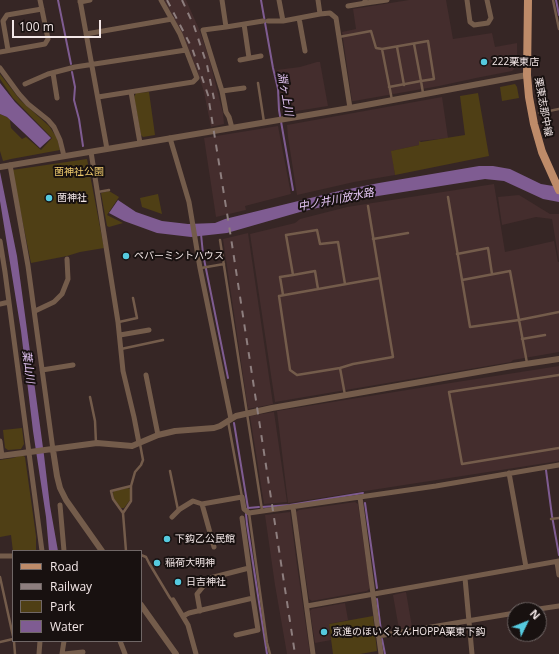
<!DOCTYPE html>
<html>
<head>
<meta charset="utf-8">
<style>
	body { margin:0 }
	#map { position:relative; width:559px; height:654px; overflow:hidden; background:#362625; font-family:"Open Sans",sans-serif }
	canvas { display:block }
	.legend { position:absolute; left:12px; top:550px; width:130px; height:92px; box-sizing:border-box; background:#181110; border:1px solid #706766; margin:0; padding:5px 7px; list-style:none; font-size:12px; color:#f3e7e7 }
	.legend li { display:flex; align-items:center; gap:8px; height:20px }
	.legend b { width:20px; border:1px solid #706766 }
	.north { position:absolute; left:507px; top:602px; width:40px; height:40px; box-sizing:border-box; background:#181110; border:1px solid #706766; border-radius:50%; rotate:47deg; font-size:11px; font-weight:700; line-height:16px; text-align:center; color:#f3e7e7 }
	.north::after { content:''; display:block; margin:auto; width:14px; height:18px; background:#55cadf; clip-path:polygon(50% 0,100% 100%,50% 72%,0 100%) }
	.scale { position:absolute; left:12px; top:20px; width:89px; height:18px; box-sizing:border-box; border:2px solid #f3e7e7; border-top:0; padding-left:5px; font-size:12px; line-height:14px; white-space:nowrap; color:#f3e7e7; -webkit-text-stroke:3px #181110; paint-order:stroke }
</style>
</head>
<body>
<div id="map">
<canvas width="559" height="654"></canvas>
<ul class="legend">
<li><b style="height:5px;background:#be8b69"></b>Road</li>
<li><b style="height:5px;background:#8d7e7e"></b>Railway</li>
<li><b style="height:11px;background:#4f3f15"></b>Park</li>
<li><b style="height:11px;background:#7f5c92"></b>Water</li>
</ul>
<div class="north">N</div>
<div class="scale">100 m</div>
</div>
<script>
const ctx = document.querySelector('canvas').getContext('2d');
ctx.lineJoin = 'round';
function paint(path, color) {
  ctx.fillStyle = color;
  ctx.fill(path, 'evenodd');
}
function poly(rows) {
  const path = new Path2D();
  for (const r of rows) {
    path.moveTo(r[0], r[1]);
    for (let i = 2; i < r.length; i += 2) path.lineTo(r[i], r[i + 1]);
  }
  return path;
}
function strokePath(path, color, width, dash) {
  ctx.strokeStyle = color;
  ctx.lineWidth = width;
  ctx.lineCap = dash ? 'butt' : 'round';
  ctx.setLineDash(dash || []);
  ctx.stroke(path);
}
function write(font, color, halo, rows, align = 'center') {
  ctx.font = font + ' "Open Sans","Noto Sans JP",sans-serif';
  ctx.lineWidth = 4;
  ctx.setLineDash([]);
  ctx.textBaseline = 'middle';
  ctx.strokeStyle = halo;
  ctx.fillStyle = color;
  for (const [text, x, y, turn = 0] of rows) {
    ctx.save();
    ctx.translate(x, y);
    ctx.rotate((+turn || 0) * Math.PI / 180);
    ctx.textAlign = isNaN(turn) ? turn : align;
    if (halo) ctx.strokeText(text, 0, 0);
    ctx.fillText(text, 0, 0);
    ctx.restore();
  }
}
paint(poly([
	[164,0,186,0,199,29,209,58,223,113,224,124,211,127,204,92,197,70,182,33],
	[409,0,446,0,453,39,492,33,495,47,517,43,517,66,512,71,476,78,439,86,354,101,352,101,342,32,356,29,353,9],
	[317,62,320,62,328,106,284,113,281,90,277,70,300,67],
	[442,97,448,138,419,141,419,145,392,151,395,175,354,182,297,195,288,137,287,125],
	[278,126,291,194,245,206,246,210,216,217,204,138],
	[494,184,505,252,554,241,558,262,559,262,559,352,513,360,511,362,275,402,250,234,295,223,300,219,347,207],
	[519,195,550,214,559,214,559,261,552,219,536,217,502,225,498,197],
	[248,233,273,404,248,409,223,239],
	[559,366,559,461,288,503,277,411,444,384],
	[274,412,287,502,264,504,250,416],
	[355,502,358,504,370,588,367,591,312,601,309,599,296,512,299,510],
	[290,512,297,565,310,654,287,654,275,585,265,515],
	[406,592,412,627,399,629,393,595],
	[345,603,348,620,329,624,331,640,315,643,310,611,312,609]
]), '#442d2d');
paint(poly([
	[0,74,20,100,49,126,57,138,60,150,11,159,3,161,0,151,0,114,7,117,10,120,11,128,22,139,26,137,41,150,52,138,13,98,0,79],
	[515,84,517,87,519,98,502,101,500,87],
	[149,92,155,135,143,137,141,135,134,97,136,93],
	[478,93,489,156,395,175,391,151,419,145,419,141,421,142,465,135,460,96],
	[87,159,104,248,80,252,67,256,31,263,12,170],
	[109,191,119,197,107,215,123,223,109,227,107,226,101,193],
	[158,194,162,214,142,207,140,198],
	[22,428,24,444,21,449,8,450,5,448,3,430],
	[22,455,25,457,36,536,36,551,13,552,11,535,0,537,0,460,13,458],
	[128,488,130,489,130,500,124,508,121,508,114,499,113,493,114,491],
	[373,616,377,651,360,654,333,654,329,624]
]), '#4f3f15');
paint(poly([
	[0,83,15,102,51,138,40,148,7,117,0,114],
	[479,166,493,166,510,169,541,184,559,187,559,202,543,199,504,181,485,179,378,196,339,203,300,212,227,233,191,237,157,233,124,221,109,213,118,200,136,212,162,221,188,224,215,223,225,219,339,191,379,183],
	[0,172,17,256,44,455,50,506,58,551,49,551,46,517,33,431,21,331,0,201]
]), '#7f5c92');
strokePath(poly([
	[58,0,71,64],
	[261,0,273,68,278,89,279,110,293,190],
	[556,0,559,15],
	[72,72,75,87,74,100,79,119,83,146],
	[201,234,203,254,228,378],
	[234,423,248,508,259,507],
	[546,470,552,516,559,555],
	[365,503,377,588],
	[262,507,290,505,363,493],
	[248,508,246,514,247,524,267,654],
	[377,599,381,631],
	[382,639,385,654]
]), '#7f5c92', 2);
strokePath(poly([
	[553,0,559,29],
	[339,37,371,31,376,48,382,49],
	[397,47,404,85],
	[258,83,264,122],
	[389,87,421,81,414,44],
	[392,100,382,49,428,41,434,79,421,81,423,93],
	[539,113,559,109],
	[98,192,109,190],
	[448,197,470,327,519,320,527,363],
	[373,239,408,233],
	[220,240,262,510],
	[457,254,488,248,492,274],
	[201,268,224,264],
	[293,275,315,271,318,289],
	[462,280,510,271,519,320,559,312],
	[283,295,280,277,293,275,286,235,317,230,320,244,338,242,345,284],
	[119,322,137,318,133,298],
	[522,339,545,335],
	[121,349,163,340],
	[340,368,353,364,393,357,368,206],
	[559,375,449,392,462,464,559,448],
	[345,395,340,368,297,375,290,370,279,296,380,278],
	[90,397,95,421,96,443],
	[228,421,242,497],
	[170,471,178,510],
	[123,513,113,499,111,491,131,486],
	[249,513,267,643,270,654],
	[551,519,559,518],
	[126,551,123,513,131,501,131,486,135,472,141,465,143,460,140,444],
	[141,555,146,557,149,563,170,598,172,600],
	[0,577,13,636],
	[14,641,15,654],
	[0,642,13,639]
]), '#745c4b', 2.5);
strokePath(poly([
	[80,0,107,149],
	[222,0,226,27,263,21],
	[279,0,283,21],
	[318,0,320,14,330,13,336,18,350,108],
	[365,0,366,3,387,0],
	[467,0,470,22,474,25,488,23,491,18,487,0],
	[80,2,90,0],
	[348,6,366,3],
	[299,18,305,51],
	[268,21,283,21,320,14],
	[244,24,249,58],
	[226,27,203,30,222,91,226,112,229,117,232,128],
	[86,34,172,19],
	[8,50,3,21,7,15,42,9],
	[0,52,45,44,48,39,40,0],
	[240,60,261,56],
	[0,68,19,94,28,104,48,120,54,127,60,140,64,156],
	[53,73,57,98],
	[25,84,48,74,75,67,186,50],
	[222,91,244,88],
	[131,92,140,143],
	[98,97,193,82,197,78,180,34,161,0],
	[170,138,189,202,200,268,231,419],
	[91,152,118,322,123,371,134,417,139,443],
	[10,165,28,266,53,450],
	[0,241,5,272,42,551],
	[0,304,9,302],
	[35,311,54,302,62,294,68,279,67,259],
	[120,335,149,330],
	[42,370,73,365],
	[146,375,158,435],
	[0,441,2,456],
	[509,473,526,567],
	[360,497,381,654],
	[60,505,64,551],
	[293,507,313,654],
	[172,517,180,509,193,501,202,504],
	[242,518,249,568],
	[214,547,202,504,242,497,244,509,249,513,436,486,559,465],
	[0,556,13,556],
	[557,562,559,575],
	[465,578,472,654],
	[173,600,188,625,196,654],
	[307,606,559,561],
	[532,610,559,606],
	[200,611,197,594,210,578,249,568,253,598],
	[183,616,189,613,253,598,258,630,236,635],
	[378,636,515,613],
	[120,641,125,654],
	[39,654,40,641],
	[62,654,64,641],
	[64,654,83,652]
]), '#745c4b', 5);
strokePath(poly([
	[0,167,350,108,527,75],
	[53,450,57,476,60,488,66,500,102,551],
	[0,456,97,443,132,446,158,435,175,431,214,428,220,426,236,416,272,408,512,366,559,359],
	[141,605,176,654]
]), '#745c4b', 6);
strokePath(poly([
	[528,0,527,75,529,97,534,124,542,152,559,190]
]), '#be8b69', 8);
strokePath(poly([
	[167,0,192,48,208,95,231,238,295,654],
	[182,0,194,26,207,65,214,99]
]), '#8d7e7e', 2, [7, 7]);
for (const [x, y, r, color] of [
	[484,62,4,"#55cadf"],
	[49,198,4,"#55cadf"],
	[126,256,4,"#55cadf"],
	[167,539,4,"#55cadf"],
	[157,563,4,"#55cadf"],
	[178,582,4,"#55cadf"],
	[324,632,4,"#55cadf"]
]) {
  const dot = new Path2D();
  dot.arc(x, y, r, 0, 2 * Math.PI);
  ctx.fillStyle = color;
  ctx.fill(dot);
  strokePath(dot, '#181110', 1.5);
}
write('10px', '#f3e7e7', '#181110', [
	["222栗東店",492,62],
	["菌神社",57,198],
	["ペパーミントハウス",134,256],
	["下鈎乙公民館",175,539],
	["稲荷大明神",165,563],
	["日吉神社",186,582],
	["京進のほいくえんHOPPA栗東下鈎",332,632]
], 'left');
write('10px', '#f3e7e7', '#181110', [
	["栗東志那中線",543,107,80]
]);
write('10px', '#efcb6c', '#181110', [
	["菌神社公園",79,172]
]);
write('italic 11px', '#e7c8f8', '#181110', [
	["淵ヶ上川",285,94,80],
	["中ノ井川放水路",336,200,-11],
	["葉山川",28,367,83]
]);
</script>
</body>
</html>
